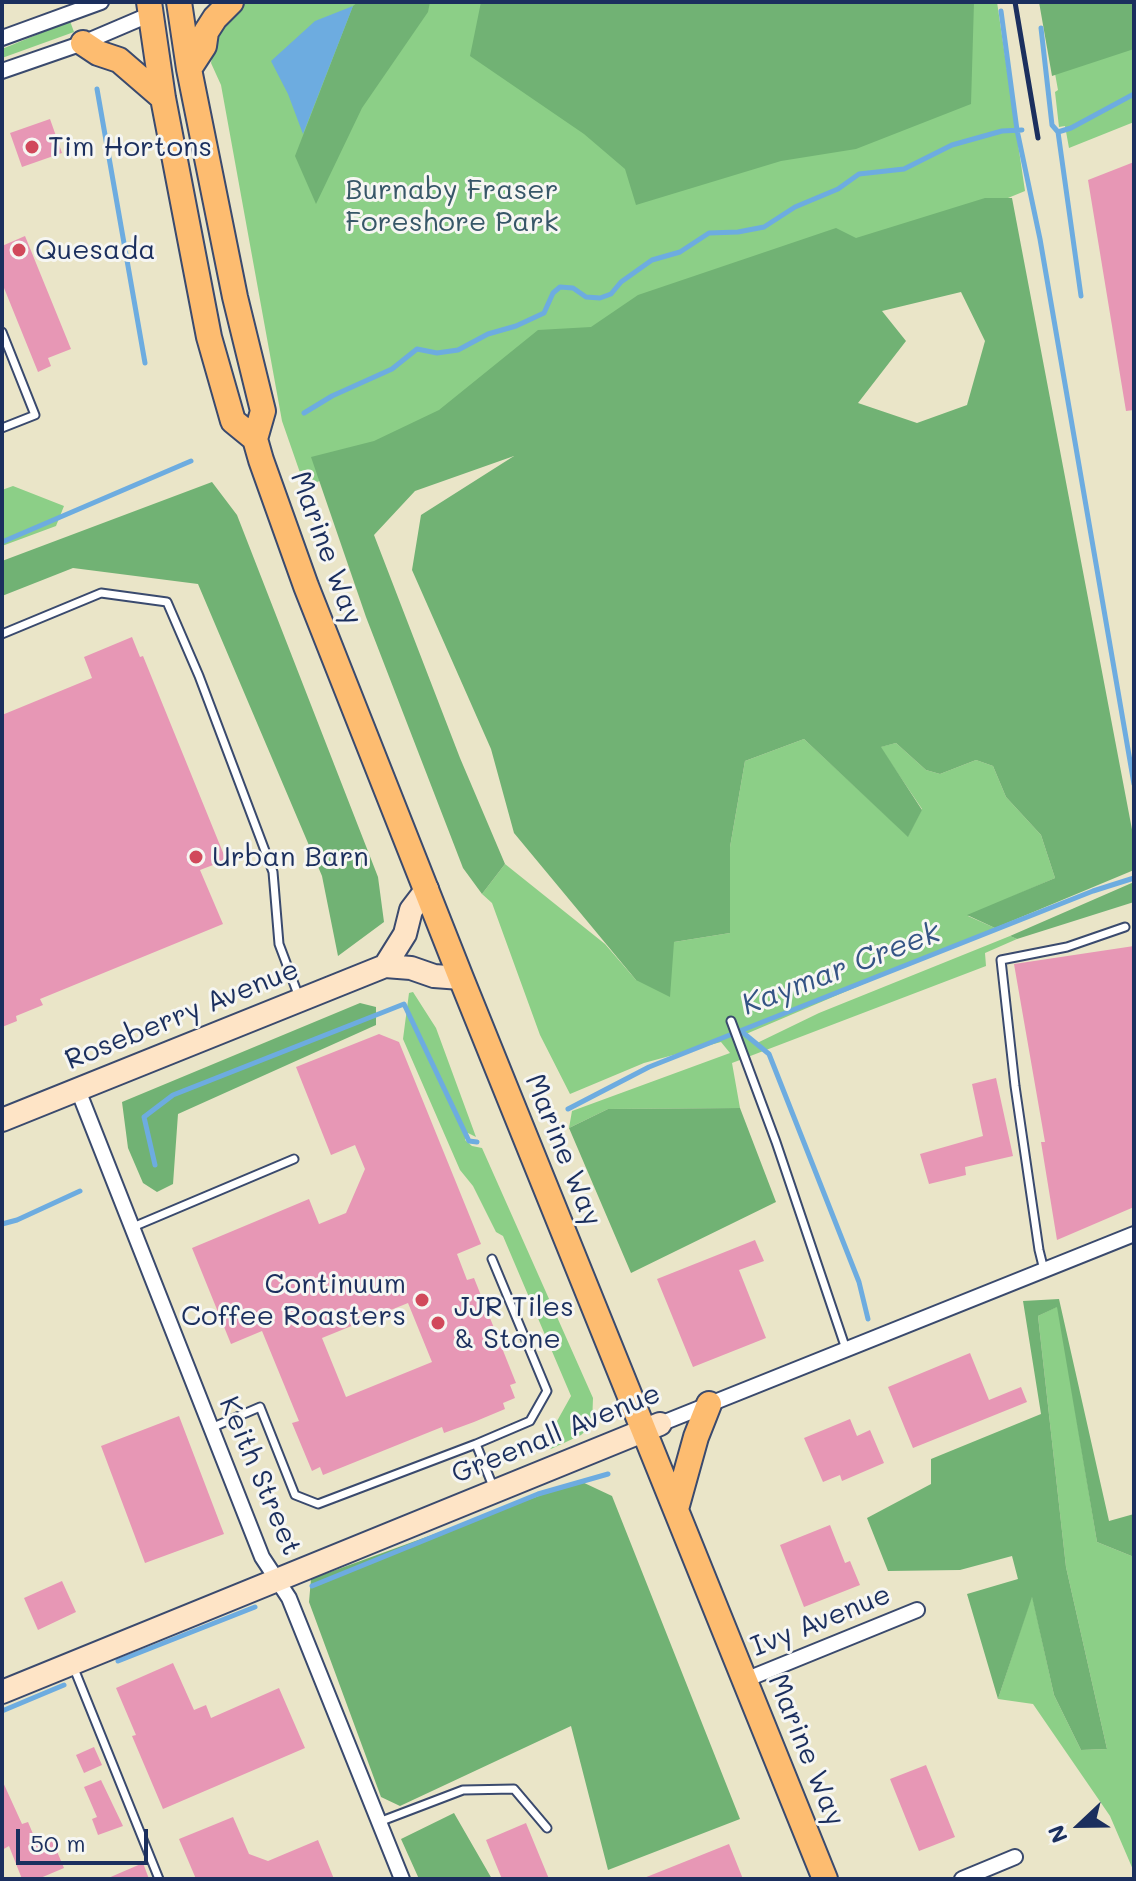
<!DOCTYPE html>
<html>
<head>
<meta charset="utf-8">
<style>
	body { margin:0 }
	#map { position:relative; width:1136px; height:1881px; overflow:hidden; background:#eae5c8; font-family:Mali,sans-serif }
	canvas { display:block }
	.frame { position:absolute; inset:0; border:4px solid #1b2f5e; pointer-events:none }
	.north { position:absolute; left:1040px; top:1785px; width:80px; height:80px; -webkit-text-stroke:6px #f6f6f2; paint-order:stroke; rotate:248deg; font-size:22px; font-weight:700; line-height:32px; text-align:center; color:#1b2f5e }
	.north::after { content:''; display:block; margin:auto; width:28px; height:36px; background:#1b2f5e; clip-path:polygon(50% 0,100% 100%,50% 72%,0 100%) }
	.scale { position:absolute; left:16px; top:1829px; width:132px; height:36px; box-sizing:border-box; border:4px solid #1b2f5e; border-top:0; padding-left:10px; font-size:24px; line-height:28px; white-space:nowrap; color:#1b2f5e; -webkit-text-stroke:6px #f6f6f2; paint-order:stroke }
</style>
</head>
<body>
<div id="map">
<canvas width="1136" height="1881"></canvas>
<div class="frame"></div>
<div class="north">N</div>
<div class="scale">50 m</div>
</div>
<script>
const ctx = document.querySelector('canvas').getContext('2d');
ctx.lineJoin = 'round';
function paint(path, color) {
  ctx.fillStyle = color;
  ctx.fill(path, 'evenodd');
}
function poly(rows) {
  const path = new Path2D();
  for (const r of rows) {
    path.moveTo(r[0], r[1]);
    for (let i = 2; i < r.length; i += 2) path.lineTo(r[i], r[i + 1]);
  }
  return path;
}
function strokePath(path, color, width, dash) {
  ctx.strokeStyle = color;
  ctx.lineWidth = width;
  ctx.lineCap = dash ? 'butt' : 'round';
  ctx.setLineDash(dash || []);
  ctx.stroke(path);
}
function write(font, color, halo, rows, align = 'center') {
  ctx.font = font + ' Mali,sans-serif';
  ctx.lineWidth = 6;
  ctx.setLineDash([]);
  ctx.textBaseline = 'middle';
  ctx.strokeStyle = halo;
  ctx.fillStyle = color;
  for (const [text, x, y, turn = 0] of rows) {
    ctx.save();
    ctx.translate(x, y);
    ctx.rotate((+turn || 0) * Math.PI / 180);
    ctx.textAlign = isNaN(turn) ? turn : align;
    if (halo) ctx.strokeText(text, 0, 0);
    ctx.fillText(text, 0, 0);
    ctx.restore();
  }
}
paint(poly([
	[244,2,997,2,1025,191,305,487,282,421,221,85,211,63,216,33,233,10],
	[1042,2,1134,2,1134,122,1069,148,1065,126,1059,127,1055,92,1058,90],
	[70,21,74,32,2,58,2,49],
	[13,486,64,506,56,526,2,546,2,490],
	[804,739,908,836,922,809,880,747,896,743,926,770,940,774,976,760,993,766,1006,797,1041,835,1055,878,968,916,995,928,746,1034,755,1044,819,1013,1010,936,1017,939,985,953,986,966,732,1063,740,1108,608,1109,569,1128,572,1111,730,1053,721,1042,644,1063,570,1094,540,1035,492,903,482,894,505,864,605,944,636,980,674,942,730,933,730,847,745,761],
	[413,992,436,1028,476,1137,468,1133,465,1140,472,1146,482,1148,593,1398,592,1425,581,1435,551,1449,542,1448,571,1396,503,1236,496,1232,473,1186,460,1170,403,1039,409,993],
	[1058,1306,1097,1542,1134,1557,1134,1872,1110,1816,1033,1704,998,1699,1032,1595,1054,1695,1081,1750,1107,1749,1066,1567,1038,1316]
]), '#8ccf87');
paint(poly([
	[358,2,430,2,428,12,362,108,316,204,295,156,353,6],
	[481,2,974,2,971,104,856,149,781,161,636,205,625,169,584,134,470,56],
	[1039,2,1134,2,1134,49,1052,76],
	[985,198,1012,198,1134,840,1134,870,995,928,967,915,1055,878,1041,835,1006,797,993,766,976,760,940,774,926,770,896,743,881,747,922,810,908,837,804,739,745,761,730,847,730,933,674,942,670,997,636,980,514,833,491,749,412,570,421,515,514,456,415,491,374,535,460,758,505,864,482,894,463,868,366,617,311,457,374,441,439,410,538,330,591,327,638,295,836,228,856,238],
	[961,292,985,341,967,405,917,423,858,403,906,341,882,311],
	[212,482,237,515,378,877,384,922,338,956,322,876,198,584,73,568,2,596,2,561],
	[1134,882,1134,902,1017,939,1010,936],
	[360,1003,376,1007,376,1025,178,1114,173,1184,157,1192,143,1183,128,1148,122,1102],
	[740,1108,776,1202,631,1273,569,1128,608,1109],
	[1059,1299,1109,1521,1134,1514,1134,1557,1097,1542,1057,1307,1038,1316,1066,1567,1107,1749,1081,1750,1054,1695,1032,1597,998,1699,967,1594,1018,1579,1012,1556,960,1570,888,1571,867,1518,931,1484,931,1459,1041,1414,1023,1301],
	[580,1481,612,1496,740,1819,608,1870,571,1726,400,1806,381,1797,309,1602,311,1579],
	[454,1813,492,1879,419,1879,401,1839]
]), '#71b274');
paint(poly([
	[353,6,303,134,288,94,271,61,315,21]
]), '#6dace0');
strokePath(poly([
	[1001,11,1017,130,1040,239,1134,784],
	[1041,28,1052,125,1058,132,1071,128,1134,94],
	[97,89,145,363],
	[1058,132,1081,296],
	[304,413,332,396,392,369,417,349,437,353,458,350,488,334,516,326,544,313,553,293,560,287,573,288,586,297,600,298,611,294,621,282,652,260,680,252,709,233,738,232,764,227,795,207,838,189,859,174,904,169,952,145,1002,131,1022,130],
	[2,542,191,461],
	[741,1031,769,1054,859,1282,868,1319],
	[568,1109,649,1067,1093,891,1134,878],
	[155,1165,144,1117,173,1095,404,1004,469,1141,477,1142],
	[2,1224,17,1220,80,1191],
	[312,1586,538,1494,608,1474],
	[118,1661,255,1607],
	[2,1711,64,1685]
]), '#6dace0', 5);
paint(poly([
	[50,119,62,153,22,167,10,133],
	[1134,162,1134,410,1126,411,1088,180],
	[25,236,71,349,48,358,51,366,38,372,2,283,2,246],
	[132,637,140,657,143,656,226,860,200,870,223,924,40,999,43,1005,16,1016,17,1021,2,1027,2,715,92,678,84,657],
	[1134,946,1134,1207,1057,1240,1041,1142,1045,1142,1014,964],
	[379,1034,399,1042,481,1244,457,1254,467,1280,474,1278,516,1383,510,1385,515,1398,503,1403,505,1409,474,1422,444,1433,442,1427,323,1475,320,1467,312,1471,292,1423,299,1421,262,1331,231,1344,192,1248,309,1199,319,1224,346,1213,365,1169,355,1145,331,1155,296,1067],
	[408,1303,432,1362,346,1397,322,1338],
	[996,1078,1013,1156,965,1167,966,1175,929,1184,920,1154,983,1136,972,1084],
	[755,1240,764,1261,739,1270,766,1338,693,1367,657,1279],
	[970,1353,989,1400,1021,1387,1027,1402,913,1448,888,1387],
	[179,1416,224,1534,145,1563,101,1446],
	[850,1419,857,1436,870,1430,884,1463,842,1481,840,1475,823,1482,804,1438],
	[830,1525,845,1563,850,1561,860,1585,804,1607,780,1545],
	[62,1581,76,1612,38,1630,24,1598],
	[173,1663,194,1710,206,1705,211,1718,279,1688,305,1748,163,1809,132,1736,136,1735,116,1688],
	[94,1747,102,1765,84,1773,76,1755],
	[926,1765,955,1837,919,1851,890,1779],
	[2,1780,22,1824,28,1822,36,1841,50,1835,64,1868,38,1879,22,1879,9,1846,2,1850],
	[101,1780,123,1826,98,1835,92,1819,97,1817,84,1787],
	[233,1817,249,1854,268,1861,318,1840,334,1879,196,1879,179,1839],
	[526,1823,549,1879,502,1879,486,1840],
	[729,1844,743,1879,644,1879,644,1878],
	[143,1863,149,1879,106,1879]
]), '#e797b5');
const lane = poly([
	[2,332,35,415,2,428],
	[2,634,101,593,167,602,199,676,273,872,279,944,299,997],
	[731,1021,776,1142,846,1349],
	[133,1227,294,1159],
	[492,1259,547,1391,530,1421,476,1444,494,1489],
	[1044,1270,1039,1250,1015,1086,1001,960,1067,947,1125,927],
	[211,1428,260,1407,295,1495,318,1504,476,1444],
	[73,1666,159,1879],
	[379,1822,463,1790,514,1789,547,1828]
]);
const street = poly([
	[2,38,101,2],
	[2,71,83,43,151,14],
	[78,1090,262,1557,289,1598,402,1879],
	[660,1424,1134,1234],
	[745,1680,917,1610],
	[962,1879,1015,1857]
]);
const secondary = poly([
	[385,966,405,934,411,910,427,889],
	[2,1120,385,966,411,968,434,976,461,978],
	[2,1692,660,1424]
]);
const primary = poly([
	[149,2,163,98,209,337,233,421,255,439],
	[179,2,189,69,235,297,263,411,255,439,261,460,306,586,461,978,825,1879],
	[83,43,98,53,119,60,163,98],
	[189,69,204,46,206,32,215,18,231,2],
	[676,1509,696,1437,709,1404]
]);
strokePath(lane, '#3a4a6e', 11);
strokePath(street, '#3a4a6e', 18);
strokePath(secondary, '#3a4a6e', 26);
strokePath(primary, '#3a4a6e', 28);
strokePath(lane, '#fff', 7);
strokePath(street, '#fff', 14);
strokePath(secondary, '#fee4c6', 22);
strokePath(primary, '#fdbc70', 24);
strokePath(poly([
	[1015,2,1038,138]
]), '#1b2f5e', 5);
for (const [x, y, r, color] of [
	[32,147,8,"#d1495b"],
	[19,250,8,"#d1495b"],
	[196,857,8,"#d1495b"],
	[422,1300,8,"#d1495b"],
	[438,1323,8,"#d1495b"]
]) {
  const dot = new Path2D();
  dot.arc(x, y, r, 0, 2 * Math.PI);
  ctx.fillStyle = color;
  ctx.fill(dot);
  strokePath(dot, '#f6f6f2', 3);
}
write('28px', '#1b2f5e', '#f6f6f2', [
	["Tim Hortons",48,147],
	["Quesada",35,250],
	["Urban Barn",212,857],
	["Continuum",406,1284,"right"],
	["Coffee Roasters",406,1316,"right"],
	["JJR Tiles",454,1307],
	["& Stone",454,1339]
], 'left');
write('28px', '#375768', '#f6f6f2', [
	["Burnaby Fraser",452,190],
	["Foreshore Park",452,222]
]);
write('28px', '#1b2f5e', '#f6f6f2', [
	["Marine Way",326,548,70],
	["Roseberry Avenue",182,1015,-22],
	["Marine Way",563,1150,68],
	["Greenall Avenue",556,1434,-22],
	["Keith Street",260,1476,67],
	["Ivy Avenue",821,1621,-22],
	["Marine Way",806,1750,68]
]);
write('italic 30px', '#345485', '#f6f6f2', [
	["Kaymar Creek",841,969,-21]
]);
</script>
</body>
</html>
